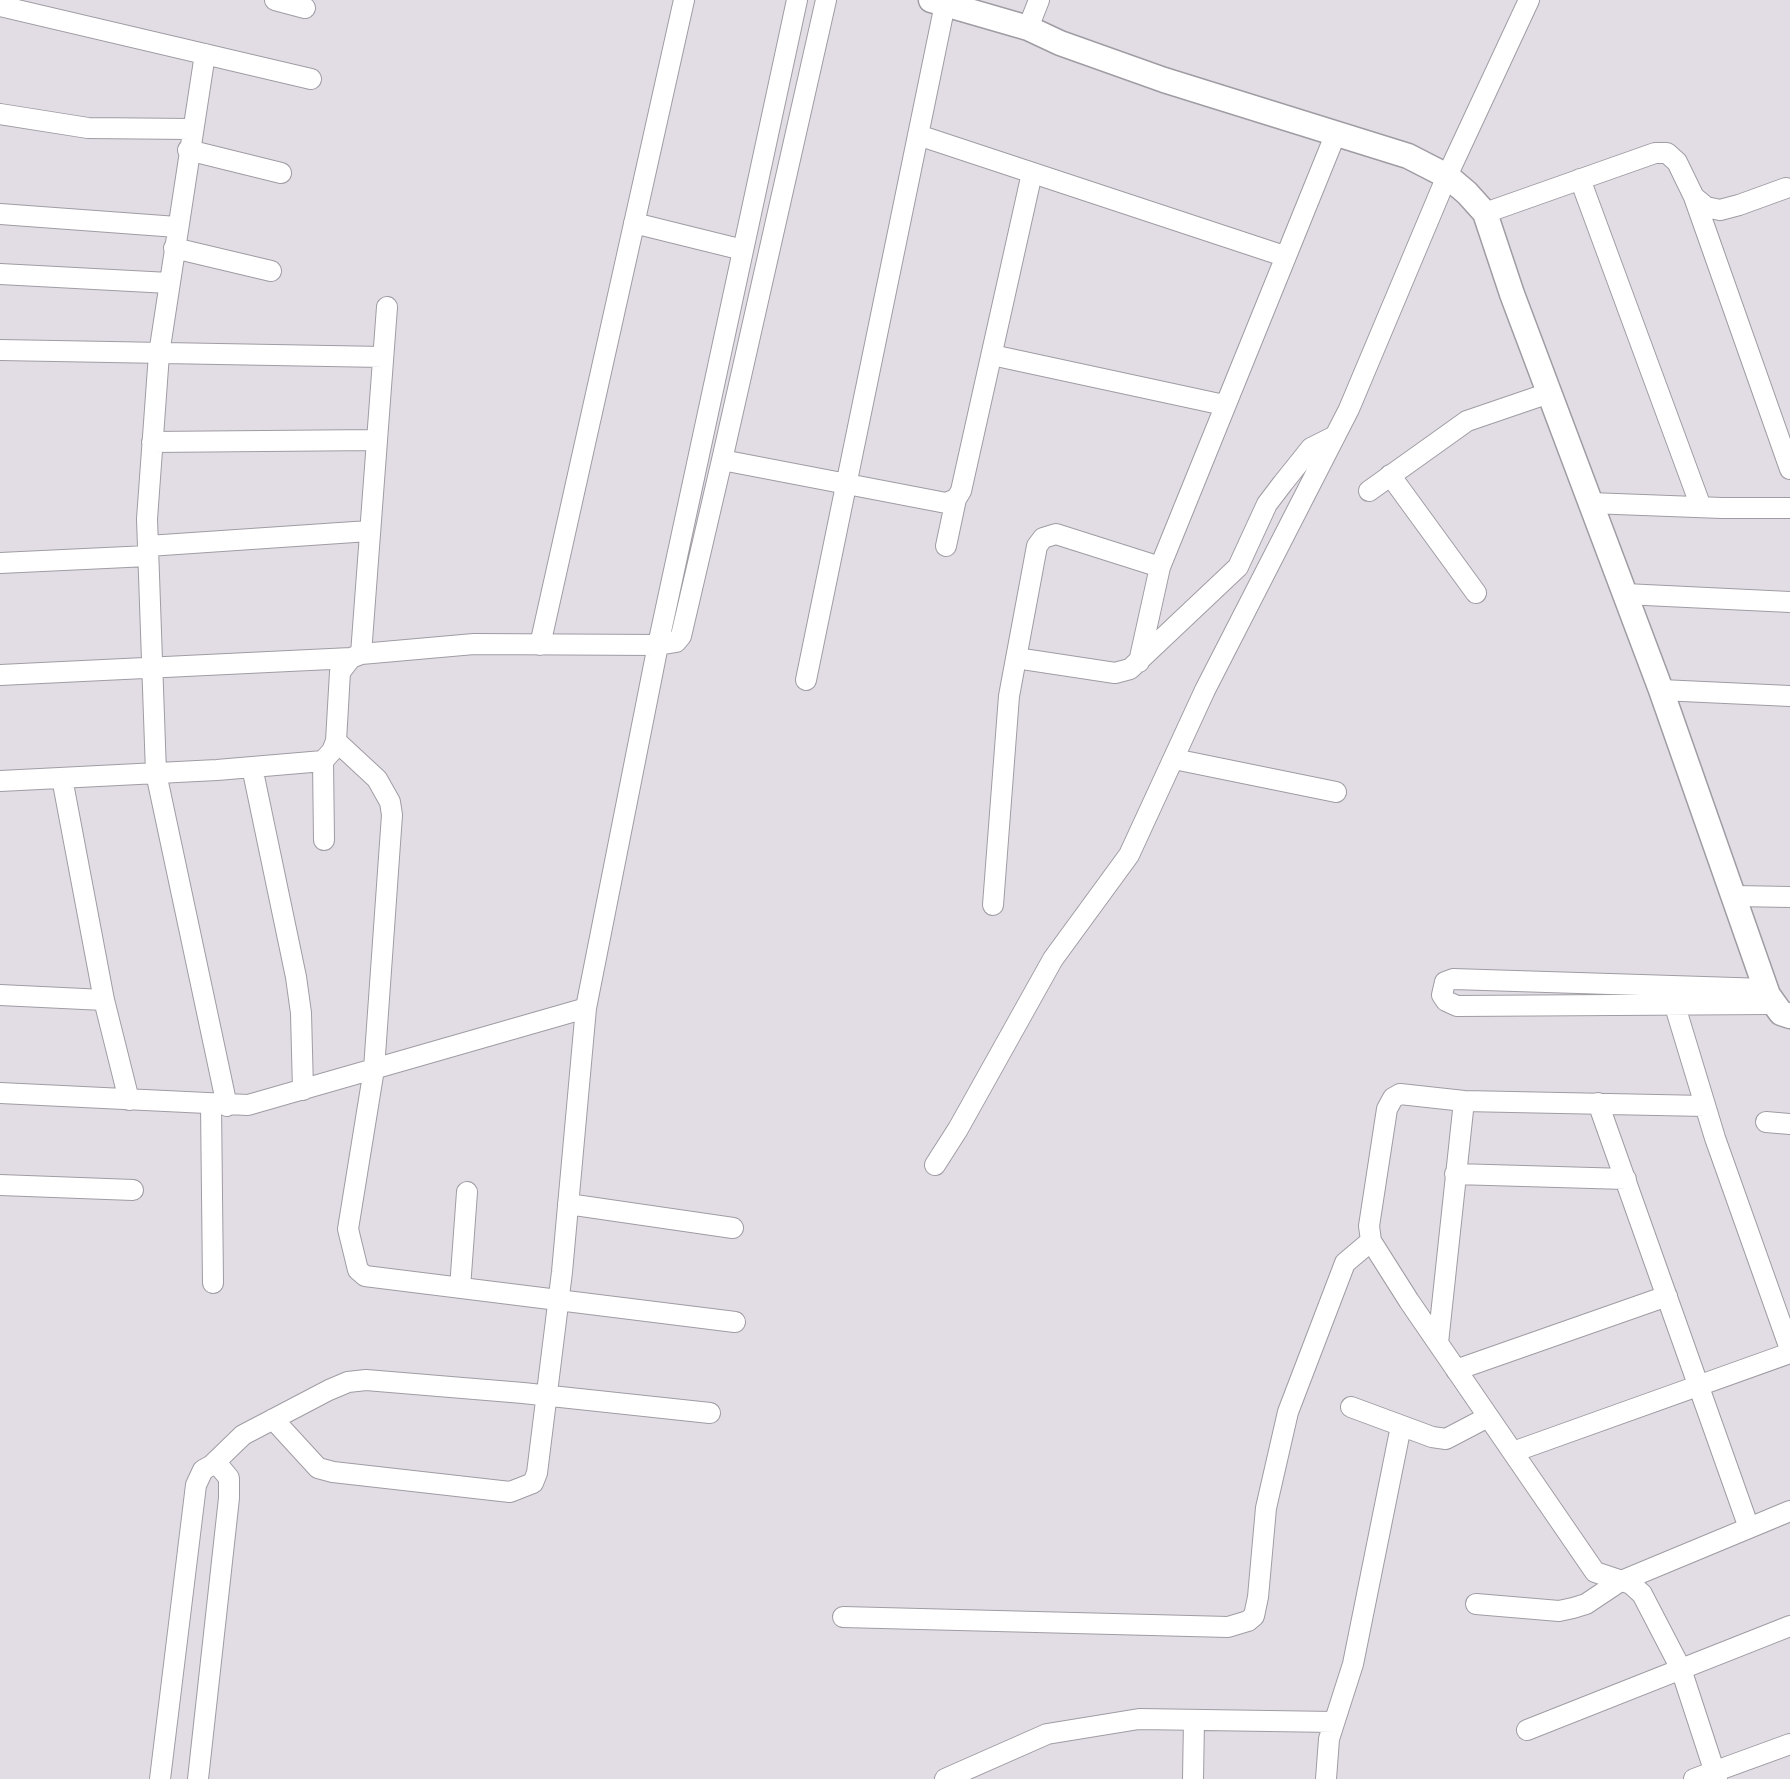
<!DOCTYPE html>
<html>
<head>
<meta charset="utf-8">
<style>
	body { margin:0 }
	canvas { display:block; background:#e2dde5 }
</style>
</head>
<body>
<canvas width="1790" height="1779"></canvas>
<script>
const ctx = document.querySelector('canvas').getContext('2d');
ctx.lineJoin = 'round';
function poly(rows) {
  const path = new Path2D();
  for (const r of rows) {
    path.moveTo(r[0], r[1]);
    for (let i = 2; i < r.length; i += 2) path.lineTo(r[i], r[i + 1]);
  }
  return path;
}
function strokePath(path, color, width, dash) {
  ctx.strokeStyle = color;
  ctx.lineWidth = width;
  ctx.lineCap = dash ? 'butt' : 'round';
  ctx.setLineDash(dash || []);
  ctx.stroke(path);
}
const minor = poly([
	[275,0,305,8],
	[0,6,311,79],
	[1028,28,1039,0],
	[205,54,159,354,147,519,156,773,227,1106],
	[0,114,88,128,191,129],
	[918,135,1284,256],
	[188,150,281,173],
	[1580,179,1701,507],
	[1694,197,1790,469],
	[1485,213,1655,153,1667,153,1677,162,1694,197,1706,207,1720,210,1739,205,1786,188],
	[0,214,177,227],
	[634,223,743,250],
	[174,248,271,271],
	[0,274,169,283],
	[0,350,383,357],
	[992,355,1224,405],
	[152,442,376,440],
	[722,460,946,503,956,499,961,491,1032,173],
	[1390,475,1476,593],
	[1369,491,1467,421,1549,393],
	[1590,503,1722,508,1790,508],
	[148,546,369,531],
	[946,546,956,499],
	[0,563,148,556],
	[1625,594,1790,602],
	[540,645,684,0],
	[361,654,387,307],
	[1016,658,1115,673,1130,669,1238,567,1267,504,1283,483,1311,448,1335,436],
	[1139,662,1160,567,1336,133],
	[0,675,351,658],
	[806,680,945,4],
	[1661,690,1790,696],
	[336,741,377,779,390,802,392,815,374,1069,348,1229,358,1270,365,1276,735,1322],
	[1174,759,1336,792],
	[323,761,324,840],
	[252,767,296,977,301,1013,303,1090],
	[62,778,104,1000,129,1100],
	[0,781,217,770,323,761,332,751,336,741,340,672,351,658,361,654,474,644,658,645,676,642,681,636,722,460,826,0],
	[1735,896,1790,897],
	[993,905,1009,696,1037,546,1043,538,1056,534,1160,567],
	[1766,989,1453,979,1445,982,1442,995,1446,1001,1457,1006,1772,1004],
	[1671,993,1715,1138,1790,1349],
	[0,995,104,1000],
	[0,1093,248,1105,586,1008],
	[1598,1103,1749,1528],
	[211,1105,213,1283],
	[1705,1106,1464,1101,1400,1094,1393,1098,1387,1109,1369,1226,1371,1241,1409,1301,1595,1572,1631,1584,1642,1594,1681,1669,1717,1779],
	[1766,1122,1790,1124],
	[935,1165,958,1129,1053,959,1129,855,1205,690,1349,409,1447,176,1529,0],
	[1455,1174,1626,1179],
	[0,1185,133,1190],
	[568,1204,733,1228],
	[460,1288,467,1192],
	[1438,1343,1464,1101],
	[1456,1370,1667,1296],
	[1351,1407,1432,1437,1446,1439,1488,1417],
	[273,1419,318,1468,333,1472,510,1492,533,1483,537,1473,562,1272,586,1008,658,645,797,0],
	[1513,1452,1790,1353],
	[212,1465,243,1435,329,1390,348,1382,366,1380,523,1393,710,1413],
	[1476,1604,1559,1611,1573,1608,1586,1604,1619,1582,1790,1511],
	[843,1617,1228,1627,1248,1621,1254,1616,1258,1597,1266,1508,1288,1412,1345,1263,1371,1241],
	[1527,1730,1790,1626],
	[160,1779,196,1485,203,1470,212,1465,219,1466,229,1478,229,1498,198,1779],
	[945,1779,1047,1734,1139,1719,1334,1722],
	[1193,1779,1194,1720],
	[1326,1779,1329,1739,1353,1664,1401,1426],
	[1694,1779,1790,1744]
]);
const tertiary = poly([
	[931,0,1028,28,1060,43,1164,80,1408,156,1447,176,1467,193,1485,213,1512,294,1661,690,1768,995,1781,1013,1790,1016]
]);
strokePath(minor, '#a09ca3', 22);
strokePath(tertiary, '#a09ca3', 27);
strokePath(minor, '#fff', 20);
strokePath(tertiary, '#fff', 24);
</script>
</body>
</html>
